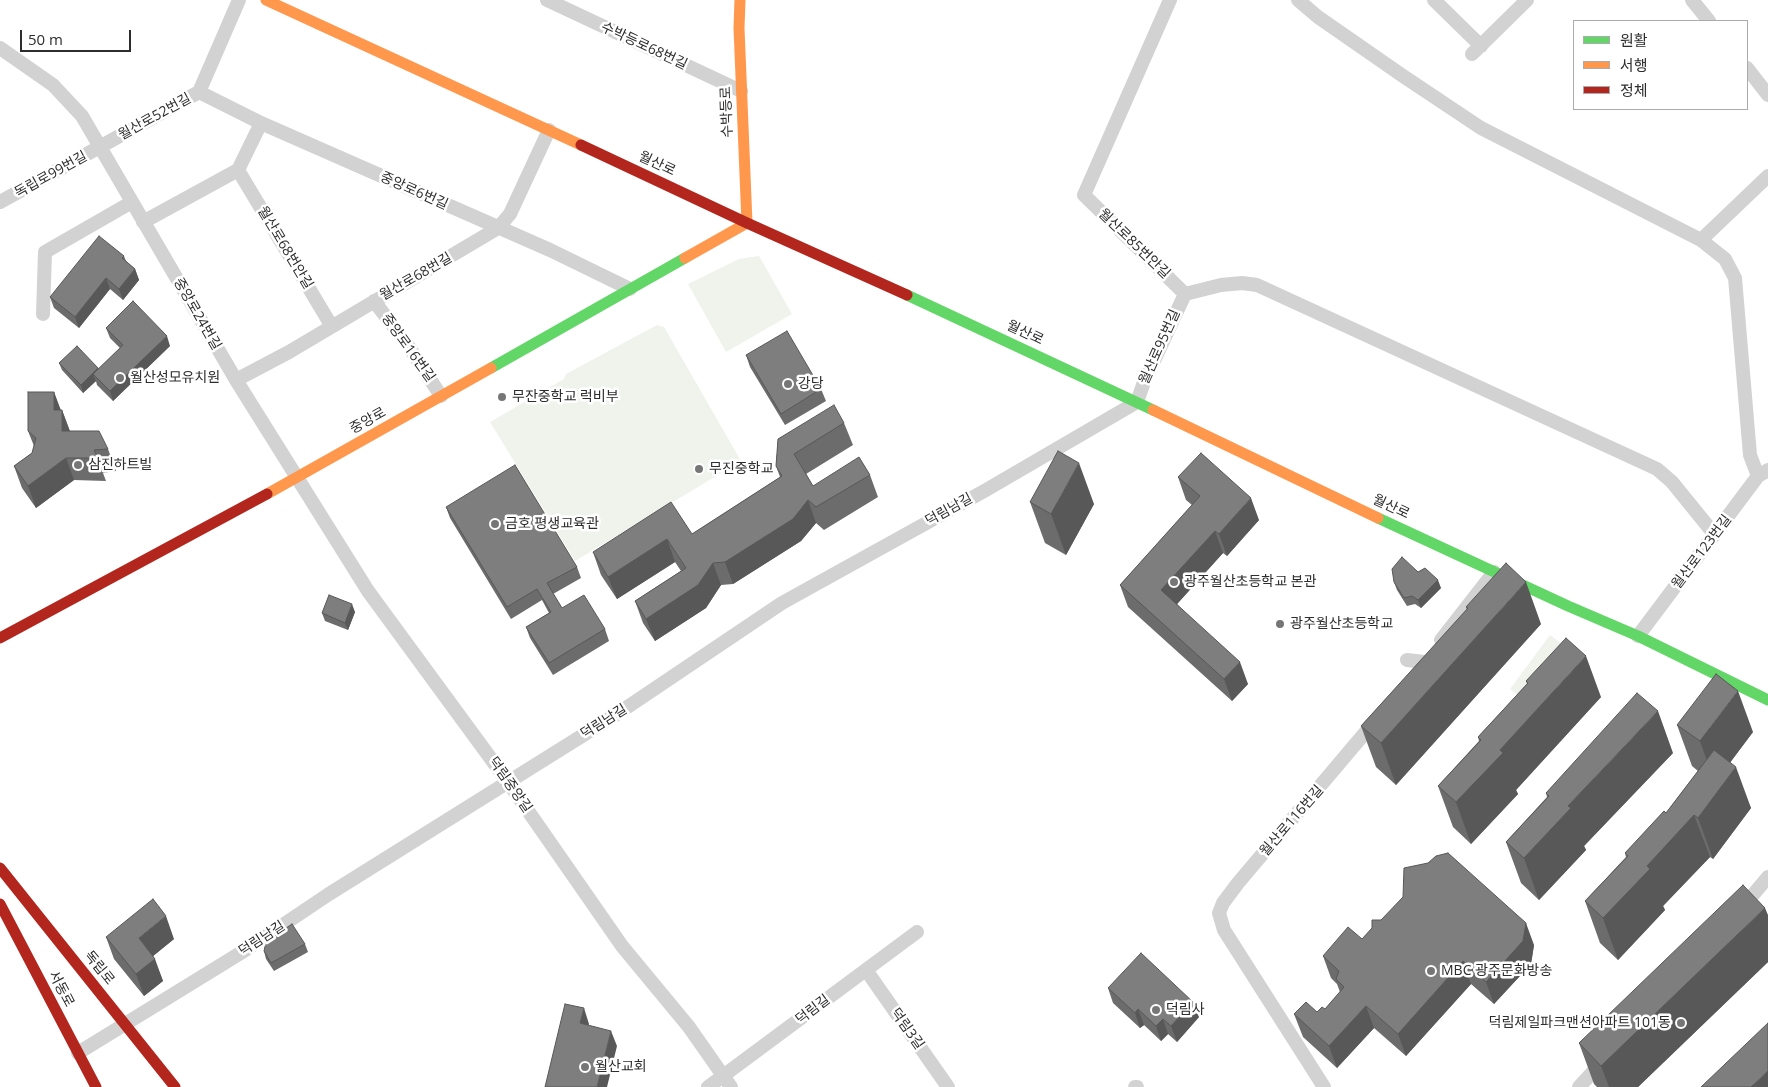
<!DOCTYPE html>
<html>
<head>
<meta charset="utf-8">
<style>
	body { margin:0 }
	#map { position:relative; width:1768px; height:1087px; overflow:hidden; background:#fff; font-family:"Open Sans","Noto Sans KR",sans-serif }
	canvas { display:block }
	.legend { position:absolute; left:1573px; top:20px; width:175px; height:90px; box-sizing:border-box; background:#fff; border:1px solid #ababab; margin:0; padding:6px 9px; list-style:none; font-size:15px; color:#2d2d2d }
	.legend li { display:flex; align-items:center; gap:10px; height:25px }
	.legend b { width:25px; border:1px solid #ababab }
	.scale { position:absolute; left:20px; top:30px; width:111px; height:22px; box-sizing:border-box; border:2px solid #2d2d2d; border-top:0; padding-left:6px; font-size:15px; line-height:18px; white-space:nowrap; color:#2d2d2d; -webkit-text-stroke:4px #fff; paint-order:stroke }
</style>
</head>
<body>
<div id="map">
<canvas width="1768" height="1087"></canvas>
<ul class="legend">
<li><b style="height:6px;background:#63d668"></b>원활</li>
<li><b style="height:6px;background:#ff974d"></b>서행</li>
<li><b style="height:6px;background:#b3261e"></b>정체</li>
</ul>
<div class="scale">50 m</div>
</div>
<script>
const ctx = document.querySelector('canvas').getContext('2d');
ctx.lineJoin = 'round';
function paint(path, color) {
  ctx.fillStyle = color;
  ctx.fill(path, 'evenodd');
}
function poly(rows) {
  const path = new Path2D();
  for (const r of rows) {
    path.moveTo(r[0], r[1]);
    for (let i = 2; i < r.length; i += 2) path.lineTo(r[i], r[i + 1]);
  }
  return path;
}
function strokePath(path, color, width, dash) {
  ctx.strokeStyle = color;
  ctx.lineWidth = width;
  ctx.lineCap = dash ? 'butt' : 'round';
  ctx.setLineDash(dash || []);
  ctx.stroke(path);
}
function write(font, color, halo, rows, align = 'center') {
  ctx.font = font + ' "Open Sans","Noto Sans KR",sans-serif';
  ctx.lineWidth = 5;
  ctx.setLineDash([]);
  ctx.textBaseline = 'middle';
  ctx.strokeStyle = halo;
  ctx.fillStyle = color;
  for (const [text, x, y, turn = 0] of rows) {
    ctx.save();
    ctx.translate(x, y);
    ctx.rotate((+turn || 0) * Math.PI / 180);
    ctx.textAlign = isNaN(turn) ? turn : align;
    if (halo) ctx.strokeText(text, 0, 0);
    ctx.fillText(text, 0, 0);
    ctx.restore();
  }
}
paint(poly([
	[759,256,792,314,726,352,688,284,739,259],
	[657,325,664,327,741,461,575,561,490,422,564,379,566,374],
	[1550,635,1577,655,1536,709,1510,689]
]), '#eff3ec');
strokePath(poly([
	[547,0,741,91],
	[1170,0,1084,195,1185,294],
	[1298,0,1318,17,1403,76,1481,128,1701,240,1725,259,1735,278,1750,455,1758,476],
	[1434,0,1481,46],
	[1692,0,1709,21],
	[0,48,53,85,82,116,236,380,368,591,508,782,622,946,689,1027,731,1087],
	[1472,54,1527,0],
	[1747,68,1768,95],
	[199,92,261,123,550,250,630,289],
	[238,170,331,325],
	[0,202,199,92,239,0],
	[143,222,238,170,261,123],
	[1701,240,1768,176],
	[1185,294,1221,285,1242,283,1257,285,1657,469,1672,482,1715,535],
	[374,301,409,347,441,396],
	[43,314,45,252,132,202],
	[236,380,289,352,498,228,510,214,549,130],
	[1638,636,1758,476,1768,470],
	[1441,640,1494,572],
	[1407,660,1424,662],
	[1741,909,1768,877],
	[866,970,948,1087],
	[78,1053,247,949,329,894,617,714,782,603,986,490,1137,402,1144,382,1185,294],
	[708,1087,917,932],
	[1135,1087,1137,1087],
	[1324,1087,1231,941,1224,930,1219,913,1223,903,1238,883,1375,721],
	[1579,1087,1602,1062]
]), '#d2d2d2', 14);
strokePath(poly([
	[907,295,1153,410],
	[491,368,685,258],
	[1378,518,1568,606,1638,636,1768,700]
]), '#63d668', 11);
strokePath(poly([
	[266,0,581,145],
	[740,0,739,28,747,223],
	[685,258,747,223],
	[1153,410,1378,518],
	[267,494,491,368]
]), '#ff974d', 11);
strokePath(poly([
	[581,145,747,223,907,295],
	[0,638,267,494],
	[0,868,175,1087],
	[0,904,96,1087]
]), '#b3261e', 11);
paint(poly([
	[124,256,126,261,135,269,139,280,123,300,110,289,79,328,54,308,50,297],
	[106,328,170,346,113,401,97,385,96,381,83,393,62,370,59,363,98,368,99,369,120,348,110,338],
	[746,355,821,389,826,401,785,425,750,367],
	[54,392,60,410,62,410,70,431,108,449,116,471,103,473,106,481,74,480,36,508,22,488,14,466,32,453,34,446,28,431],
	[844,423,853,445,806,474,813,486,870,475,878,497,824,530,816,523,801,541,733,584,721,585,706,608,655,641,643,623,635,601,681,571,675,562,617,599,601,575,593,552,692,534,780,477,776,466,778,439],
	[1178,477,1259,520,1227,556,1223,553,1177,604,1248,684,1232,701,1128,607,1120,585,1192,505,1186,500],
	[1030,502,1094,504,1066,555,1045,543],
	[446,507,577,567,581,578,553,594,562,608,605,629,609,641,553,675,530,638,526,627,549,613,542,600,511,619,450,518],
	[1418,572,1441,588,1421,608,1415,604,1407,606,1397,590,1394,582],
	[1466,607,1541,624,1396,785,1376,767,1361,726,1467,610],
	[355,612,348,630,325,621,322,613],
	[1526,681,1601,697,1516,790,1518,794,1471,844,1453,827,1438,786,1479,741,1478,737,1527,684],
	[1677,725,1753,732,1730,762,1751,808,1713,859,1710,857,1663,906,1665,910,1618,960,1600,943,1585,901,1626,857,1625,853,1666,813,1698,771,1692,766],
	[1673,753,1584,846,1586,850,1539,900,1521,883,1506,842,1547,797,1546,793],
	[1768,915,1768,962,1638,1087,1597,1087,1594,1084,1579,1043],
	[1381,920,1534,945,1531,964,1494,1004,1471,984,1406,1056,1374,1028,1337,1068,1303,1037,1294,1014,1317,1012,1325,1009,1340,992,1337,984,1331,978,1323,956,1362,939],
	[106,937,174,939,153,956,163,981,144,996,114,959],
	[305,944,308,952,274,971,266,959,264,951],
	[1108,988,1193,1002,1199,1017,1177,1042,1168,1034,1161,1041,1144,1025,1140,1028,1113,1003]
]), '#6c6c6c');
paint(poly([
	[135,269,139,280,123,300,119,289],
	[106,278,110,289,79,328,75,317],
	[167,336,170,346,113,401,110,391],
	[98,368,101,376,93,374,96,381,83,393,81,385],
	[54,392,62,413,62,410,70,432,70,453,54,410],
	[66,458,74,480,36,508,28,486],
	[1079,463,1094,504,1066,555,1051,514],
	[1251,498,1259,520,1227,556,1219,534],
	[808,500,816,523,801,541,733,584,725,562],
	[1215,531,1223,553,1169,613,1161,590],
	[667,539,675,562,617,599,608,577],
	[713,563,721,585,706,608,655,641,646,619],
	[1438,580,1441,588,1421,608,1418,600],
	[1526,582,1541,624,1396,785,1381,743],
	[352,604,355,612,348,630,345,623],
	[1586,656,1601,697,1516,790,1518,794,1471,844,1456,802,1500,750],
	[1240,662,1248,684,1232,701,1224,679],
	[1738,691,1753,732,1715,783,1700,741],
	[1658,711,1673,753,1584,846,1586,850,1539,900,1524,858,1568,806],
	[1736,767,1751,808,1713,859,1698,818],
	[1694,815,1710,857,1663,906,1665,910,1618,960,1603,918,1647,866],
	[1765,908,1768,915,1768,962,1638,1087,1609,1087,1601,1066],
	[166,916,174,939,147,961,139,938],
	[1526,923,1534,945,1531,964,1494,1004,1486,982],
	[155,959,163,981,144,996,136,974],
	[1463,961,1471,984,1406,1056,1398,1034],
	[1193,1002,1199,1017,1177,1042,1171,1026],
	[1366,1006,1374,1028,1337,1068,1329,1046],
	[584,1008,589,1024,585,1039,580,1023],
	[1138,1009,1144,1025,1140,1028,1135,1013],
	[1163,1019,1168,1034,1161,1041,1156,1026],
	[611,1031,617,1046,607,1087,597,1087],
	[1768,1071,1768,1087,1751,1087]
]), '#585858');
const building = poly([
	[99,236,124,256,122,258,135,269,119,289,106,278,75,317,50,297,99,236],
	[133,301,167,336,110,391,93,374,123,345,106,328,133,301],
	[787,331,821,389,781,414,746,355,787,331],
	[77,346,98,368,81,385,59,363,77,346],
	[28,392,54,392,54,410,62,410,62,431,99,431,108,449,94,450,98,458,66,458,28,486,14,466,32,453,36,438,28,431,28,392],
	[834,405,844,423,794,454,813,486,859,457,870,475,816,507,808,500,793,519,725,562,713,563,698,585,646,619,635,601,686,568,667,539,608,577,593,552,671,502,692,534,782,476,776,466,778,439,834,405],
	[1058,451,1079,463,1051,514,1030,502,1058,451],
	[1201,453,1251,498,1219,534,1215,531,1161,590,1240,662,1224,679,1120,585,1200,496,1178,477,1201,453],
	[515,465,577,567,547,583,562,608,584,595,605,629,549,663,526,627,551,612,537,589,507,607,446,507,515,465],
	[1402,557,1418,572,1425,568,1438,580,1418,600,1412,596,1404,598,1394,582,1392,569,1402,557],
	[1506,563,1526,582,1381,743,1361,726,1468,608,1466,607,1506,563],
	[329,595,352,604,345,623,322,613,329,595],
	[1566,638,1586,656,1500,750,1503,753,1456,802,1438,786,1481,740,1478,737,1528,683,1526,681,1566,638],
	[1716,674,1738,691,1700,741,1677,725,1716,674],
	[1637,693,1658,711,1568,806,1571,808,1524,858,1506,842,1549,796,1546,793,1637,693],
	[1714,750,1736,767,1698,818,1694,815,1647,866,1650,869,1603,918,1585,901,1628,856,1625,853,1664,811,1666,813,1714,750],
	[1448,853,1526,923,1523,941,1486,982,1463,961,1398,1034,1366,1006,1329,1046,1294,1014,1306,1002,1317,1012,1322,1007,1325,1009,1344,987,1336,979,1339,971,1323,956,1348,927,1362,939,1372,928,1372,920,1381,920,1403,897,1404,868,1428,863,1436,856,1448,853],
	[1743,885,1765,908,1601,1066,1579,1043,1743,885],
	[153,899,166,916,139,938,155,959,136,974,106,937,153,899],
	[292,924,305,944,271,963,264,951,266,942,292,924],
	[1141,953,1193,1002,1171,1026,1163,1019,1156,1026,1138,1009,1135,1013,1108,988,1141,953],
	[565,1004,584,1008,580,1023,611,1031,597,1087,545,1087,565,1004],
	[1768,1023,1768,1071,1751,1087,1701,1087,1768,1023]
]);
paint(building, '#7e7e7e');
strokePath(building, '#585858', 1);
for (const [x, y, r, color] of [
	[120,378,5,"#767676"],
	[788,384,5,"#767676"],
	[502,397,5,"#767676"],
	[78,465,5,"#767676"],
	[699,469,5,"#767676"],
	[495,524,5,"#767676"],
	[1174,582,5,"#767676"],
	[1280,624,5,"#767676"],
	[1431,971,5,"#767676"],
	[1156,1010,5,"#767676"],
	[1681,1023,5,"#767676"],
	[585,1067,5,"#767676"]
]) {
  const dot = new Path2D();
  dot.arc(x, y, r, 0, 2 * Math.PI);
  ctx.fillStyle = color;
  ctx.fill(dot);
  strokePath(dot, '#fff', 2);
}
write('14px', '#2d2d2d', '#fff', [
	["수박등로68번길",644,46,25],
	["수박등로",727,112,-92],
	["월산로52번길",155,117,-29],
	["월산로",657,164,25],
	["독립로99번길",51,175,-29],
	["중앙로6번길",414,191,24],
	["월산로85번안길",1134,244,44],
	["월산로68번안길",285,248,59],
	["월산로68번길",416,277,-30],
	["중앙로24번길",197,314,60],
	["월산로",1025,333,25],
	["월산로95번길",1160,347,-66],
	["중앙로16번길",408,348,54],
	["중앙로",368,421,-29],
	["월산로",1391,507,25],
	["덕림남길",949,510,-29],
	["월산로123번길",1702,552,-53],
	["덕림남길",604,722,-32],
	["덕림중앙길",510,785,55],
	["월산로116번길",1292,821,-49],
	["덕림남길",262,939,-33],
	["독립로",99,968,51],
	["서동로",61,989,62],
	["덕림길",813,1010,-37],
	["덕림3길",907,1029,55]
]);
write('14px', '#2d2d2d', '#fff', [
	["월산성모유치원",130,378],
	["강당",798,384],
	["무잔중학교 럭비부",512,397],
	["삼진하트빌",88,465],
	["무진중학교",709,469],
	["금호 평생교육관",505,524],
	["광주월산초등학교 본관",1184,582],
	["광주월산초등학교",1290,624],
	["MBC 광주문화방송",1441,971],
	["덕림사",1166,1010],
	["덕림제일파크맨션아파트 101동",1671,1023,"right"],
	["월산교회",595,1067]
], 'left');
</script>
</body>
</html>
